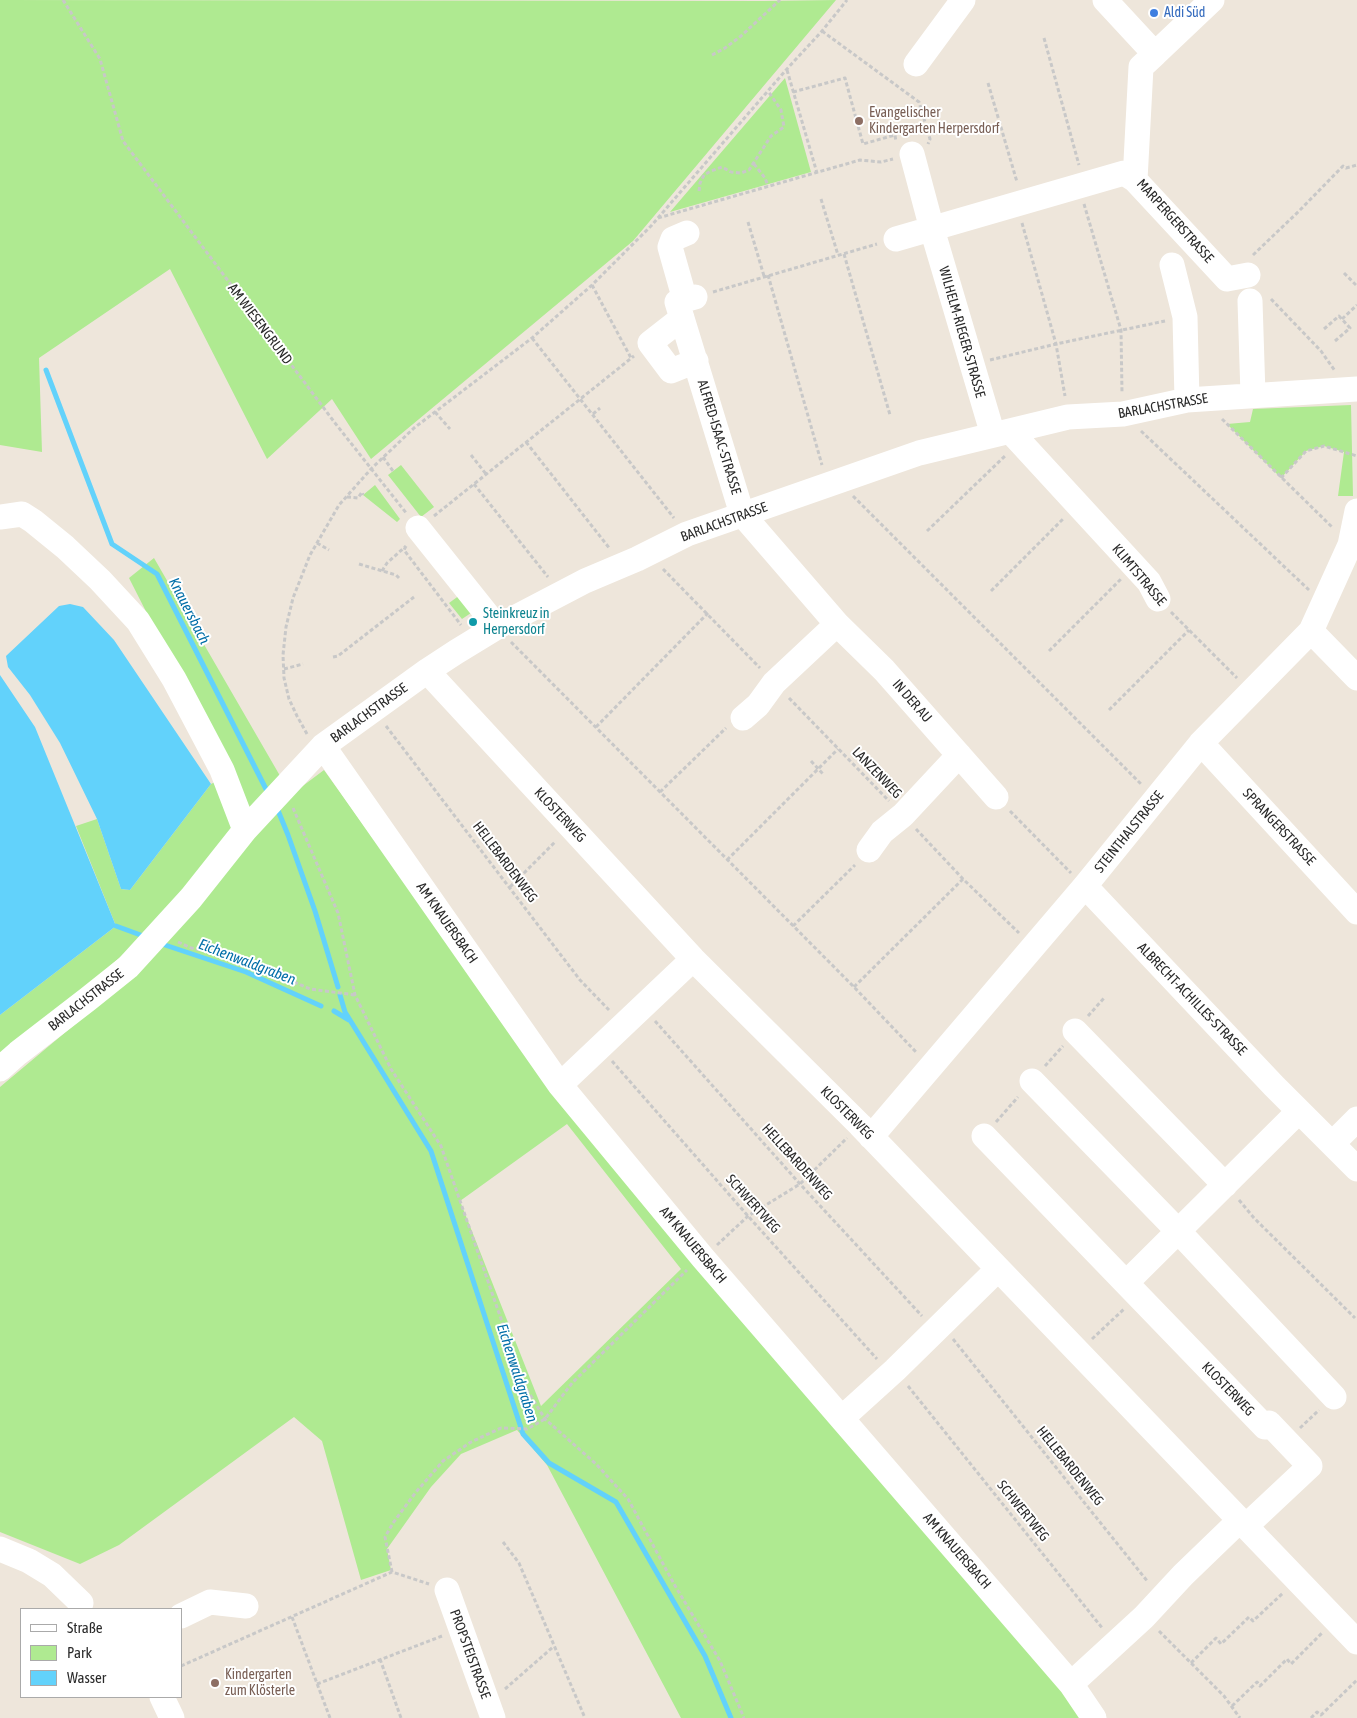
<!DOCTYPE html>
<html>
<head>
<meta charset="utf-8">
<style>
	body { margin:0 }
	#map { position:relative; width:1357px; height:1718px; overflow:hidden; background:#eee6db; font-family:"Asap Condensed",sans-serif }
	canvas { display:block }
	.legend { position:absolute; left:20px; top:1608px; width:162px; height:90px; box-sizing:border-box; background:#fff; border:1px solid #aaa; margin:0; padding:6px 9px; list-style:none; font-size:15px; color:#2a2a2a }
	.legend li { display:flex; align-items:center; gap:10px; height:25px }
	.legend b { width:25px; border:1px solid #aaa }
</style>
</head>
<body>
<div id="map">
<canvas width="1357" height="1718"></canvas>
<ul class="legend">
<li><b style="height:6px;background:#fff"></b>Straße</li>
<li><b style="height:14px;background:#afea91"></b>Park</li>
<li><b style="height:14px;background:#62d2fb"></b>Wasser</li>
</ul>
</div>
<script>
const ctx = document.querySelector('canvas').getContext('2d');
ctx.lineJoin = 'round';
function paint(path, color) {
  ctx.fillStyle = color;
  ctx.fill(path, 'evenodd');
}
function poly(rows) {
  const path = new Path2D();
  for (const r of rows) {
    path.moveTo(r[0], r[1]);
    for (let i = 2; i < r.length; i += 2) path.lineTo(r[i], r[i + 1]);
  }
  return path;
}
function strokePath(path, color, width, dash) {
  ctx.strokeStyle = color;
  ctx.lineWidth = width;
  ctx.lineCap = dash ? 'butt' : 'round';
  ctx.setLineDash(dash || []);
  ctx.stroke(path);
}
function write(font, color, halo, rows, align = 'center') {
  ctx.font = font + ' "Asap Condensed",sans-serif';
  ctx.lineWidth = 4;
  ctx.setLineDash([]);
  ctx.textBaseline = 'middle';
  ctx.strokeStyle = halo;
  ctx.fillStyle = color;
  for (const [text, x, y, turn = 0] of rows) {
    ctx.save();
    ctx.translate(x, y);
    ctx.rotate((+turn || 0) * Math.PI / 180);
    ctx.textAlign = isNaN(turn) ? turn : align;
    if (halo) ctx.strokeText(text, 0, 0);
    ctx.fillText(text, 0, 0);
    ctx.restore();
  }
}
paint(poly([
	[0,0,764,1,836,0,633,241,371,459,332,399,267,459,170,269,39,358,42,452,0,445],
	[785,78,811,172,670,212],
	[1351,405,1353,496,1338,496,1344,452,1324,446,1306,451,1281,478,1227,424,1250,422,1253,409],
	[401,465,434,507,421,517,388,475],
	[375,485,400,519,397,522,363,495],
	[154,558,283,781,135,944,0,1063,0,1015,116,926,76,826,97,819,121,889,130,890,211,784,229,775,129,578],
	[460,595,474,611,462,619,449,603],
	[324,770,550,1085,1085,1718,681,1718,547,1465,517,1430,461,1454,431,1487,387,1549,391,1570,361,1580,322,1441,294,1417,119,1545,80,1564,0,1532,0,1087,123,984,292,794],
	[567,1124,681,1269,541,1406,460,1201]
]), '#afea91');
paint(poly([
	[70,604,83,607,114,640,211,784,130,890,121,889,97,819,60,743,30,695,8,667,6,656,59,606],
	[0,675,35,727,116,926,0,1015]
]), '#62d2fb');
strokePath(poly([
	[46,370,112,544,157,574,268,793],
	[277,808,288,835,315,911,338,987],
	[116,926,146,937],
	[162,944,246,972,321,1006],
	[340,995,345,1012,431,1151,523,1434,549,1463,616,1502,705,1656,731,1718],
	[334,1011,349,1020]
]), '#62d2fb', 5);
strokePath(poly([
	[63,0,100,59,123,141,335,423,407,514],
	[822,31,919,102,930,139,928,144],
	[1044,38,1079,165],
	[712,55,725,48,741,36,780,0],
	[787,70,817,173],
	[988,83,1017,182],
	[793,92,845,78,863,144,895,135,896,142],
	[754,164,765,178,768,186],
	[699,191,700,183,704,175,711,171,722,167,731,172,741,173,749,170,771,136,784,127,781,110,768,91],
	[821,199,838,255],
	[1084,204,1121,330,1122,393],
	[658,218,860,160,881,162,893,159],
	[748,222,764,276],
	[1022,223,1056,344,1065,396],
	[844,254,890,415],
	[1253,255,1299,211,1343,166,1346,168,1357,165],
	[1344,273,1357,286],
	[768,275,822,465],
	[592,285,631,358],
	[713,292,877,244],
	[1271,299,1321,351,1335,371],
	[1342,319,1357,305],
	[1324,329,1339,316,1350,328,1335,341],
	[532,338,674,518],
	[990,360,1056,344,1165,321],
	[435,412,450,429],
	[593,414,600,408],
	[1222,419,1333,528],
	[1141,431,1309,590],
	[526,442,610,549],
	[471,455,486,474],
	[383,457,393,471],
	[1281,478,1306,451,1324,446,1357,456],
	[474,484,548,577],
	[853,496,1142,785],
	[347,497,358,498,362,492,363,495],
	[434,516,634,356],
	[927,531,1005,456],
	[317,543,329,550],
	[406,546,404,550,461,625],
	[359,564,396,575,399,578],
	[663,569,760,668],
	[382,571,387,563,406,546],
	[991,591,1063,519],
	[1171,612,1237,678],
	[511,642,854,987,916,1052],
	[1049,651,1121,579],
	[333,657,338,656,414,597],
	[284,669,303,664],
	[789,698,889,801],
	[1109,710,1189,630],
	[386,726,580,980,609,1010],
	[596,727,708,613],
	[307,734,297,716,289,699,284,678,283,655,286,627,293,598,310,555,339,505,371,469,414,428,532,338,592,285,651,226,786,70,822,31,847,0],
	[811,761,823,774],
	[660,792,726,728],
	[293,808,338,913,355,995,391,1069,441,1146,524,1385,545,1419,596,1464,628,1499,674,1584,720,1661,744,1718],
	[1010,811,1071,873],
	[916,829,963,879,1019,933],
	[727,860,838,749],
	[510,887,556,841],
	[793,926,855,865],
	[178,942,191,948,234,956,310,989,355,995],
	[854,987,963,879],
	[1088,1016,1104,998],
	[655,1021,800,1184,922,1316],
	[612,1061,748,1216,877,1359],
	[1045,1066,1063,1046],
	[996,1122,1018,1097],
	[1239,1200,1254,1218,1355,1318],
	[717,1245,748,1216,800,1184,847,1138],
	[953,1339,1148,1582],
	[1092,1339,1124,1309],
	[908,1386,1103,1629],
	[1300,1428,1319,1410],
	[503,1542,519,1563,585,1718],
	[392,1572,385,1537,393,1523,416,1492,443,1461,471,1442,501,1428,527,1429,545,1419,572,1383,687,1270],
	[292,1617,330,1718],
	[1159,1631,1224,1696,1240,1718],
	[380,1659,401,1718],
	[1191,1663,1216,1638,1221,1644,1249,1617,1253,1621,1283,1593],
	[181,1666,392,1572,429,1584],
	[317,1684,442,1636],
	[505,1689,553,1647],
	[1232,1706,1257,1682,1260,1686,1287,1659,1291,1664,1322,1633],
	[1311,1718,1317,1712,1321,1715,1357,1680]
]), '#c8c8c8', 3, [4, 2.5]);
strokePath(poly([
	[1105,0,1155,54,1212,0],
	[1155,54,1141,67,1135,180,1227,279,1248,275],
	[916,64,963,0],
	[912,154,932,229,993,435],
	[896,239,1124,173,1135,180],
	[1172,265,1185,317,1187,400],
	[695,297,677,302,742,514,837,624,884,670,996,797],
	[685,300,670,247,673,239,687,233],
	[1250,301,1253,395],
	[682,318,650,343,671,371,696,361],
	[1011,432,1149,582,1158,599],
	[0,517,22,514,33,521,65,547,100,580,138,621,174,679,222,770,245,830],
	[418,528,497,627],
	[1311,631,1357,678],
	[427,671,693,959,860,1125,1357,1642],
	[743,718,758,705,774,683,837,624],
	[1201,743,1357,912],
	[323,746,560,1085,703,1258,1071,1684,1094,1718],
	[869,850,882,832,903,815,959,755],
	[1085,886,1274,1086,1357,1169],
	[1075,1031,1225,1185],
	[0,1069,18,1053,88,999,128,967,191,898,245,830,323,746,427,671,456,652,497,627,585,581,637,559,687,534,919,453,1068,417,1123,414,1187,400,1357,389],
	[1032,1081,1179,1232,1334,1397],
	[560,1085,693,959],
	[984,1136,1265,1427,1269,1423,1310,1466,1246,1526],
	[871,1137,1085,886,1201,743,1311,631,1350,545,1357,511],
	[1332,1144,1357,1119],
	[1127,1282,1299,1111],
	[842,1418,895,1370,997,1270],
	[0,1549,29,1561,52,1575,81,1603],
	[447,1590,493,1718],
	[181,1616,210,1602,246,1606],
	[1071,1684,1144,1617,1183,1575,1240,1520],
	[162,1697,172,1718]
]), '#fff', 25);
for (const [x, y, r, color] of [
	[1154,13,5,"#3f7fe0"],
	[859,121,5,"#8d6e63"],
	[473,622,5,"#0f9aa8"],
	[215,1683,5,"#8d6e63"]
]) {
  const dot = new Path2D();
  dot.arc(x, y, r, 0, 2 * Math.PI);
  ctx.fillStyle = color;
  ctx.fill(dot);
  strokePath(dot, '#fff', 2);
}
write('14px', '#366cbe', '#fff', [
	["Aldi Süd",1164,13]
], 'left');
write('14px', '#785e54', '#fff', [
	["Evangelischer",869,113],
	["Kindergarten Herpersdorf",869,129],
	["Kindergarten",225,1675],
	["zum Klösterle",225,1691]
], 'left');
write('14px', '#2a2a2a', '#fff', [
	["MARPERGERSTRASSE",1175,221,48],
	["AM WIESENGRUND",260,324,53],
	["WILHELM-RIEGER-STRASSE",962,332,74],
	["BARLACHSTRASSE",1163,406,-10],
	["ALFRED-ISAAC-STRASSE",719,437,73],
	["BARLACHSTRASSE",724,522,-20],
	["KLIMTSTRASSE",1139,575,50],
	["IN DER AU",912,701,49],
	["BARLACHSTRASSE",369,713,-36],
	["LANZENWEG",877,773,46],
	["KLOSTERWEG",560,815,47],
	["SPRANGERSTRASSE",1279,827,47],
	["STEINTHALSTRASSE",1129,832,-51],
	["HELLEBARDENWEG",505,862,53],
	["AM KNAUERSBACH",447,923,55],
	["ALBRECHT-ACHILLES-STRASSE",1192,999,46],
	["BARLACHSTRASSE",86,1000,-38],
	["KLOSTERWEG",847,1113,45],
	["HELLEBARDENWEG",797,1162,48],
	["SCHWERTWEG",753,1204,48],
	["AM KNAUERSBACH",693,1245,50],
	["KLOSTERWEG",1228,1389,46],
	["HELLEBARDENWEG",1070,1466,51],
	["SCHWERTWEG",1023,1511,51],
	["AM KNAUERSBACH",957,1551,49],
	["PROPSTEISTRASSE",470,1654,70]
]);
write('14px', '#0d838f', '#fff', [
	["Steinkreuz in",483,614],
	["Herpersdorf",483,630]
], 'left');
write('italic 15px', '#006ea8', '#fff', [
	["Knauersbach",189,611,63],
	["Eichenwaldgraben",247,962,21],
	["Eichenwaldgraben",517,1373,72]
]);
</script>
</body>
</html>
